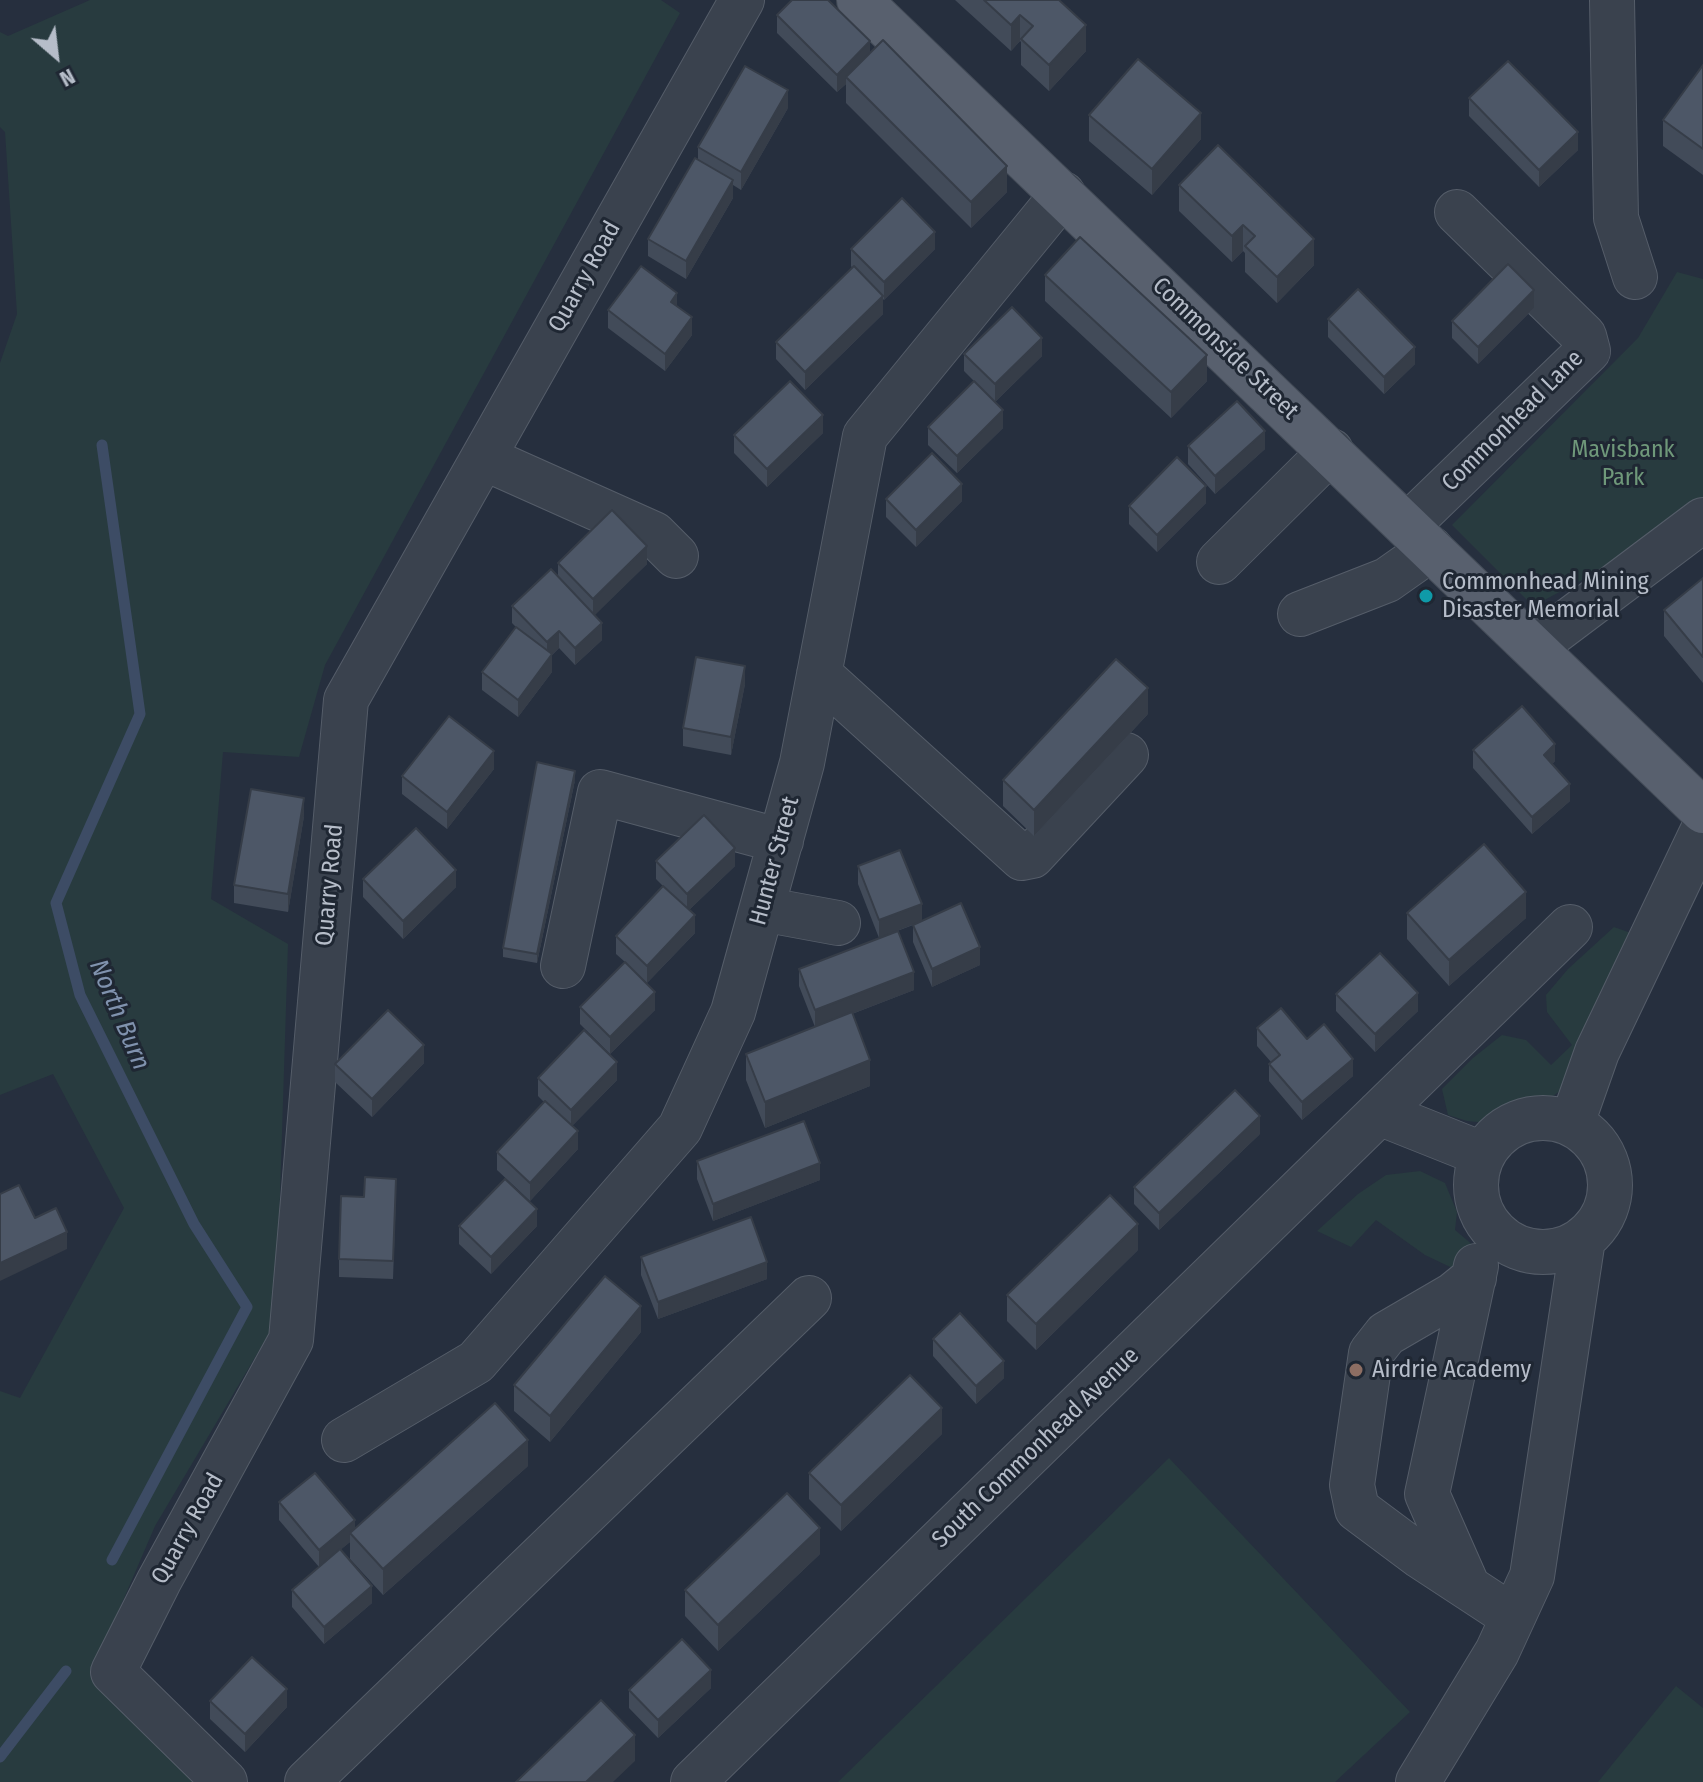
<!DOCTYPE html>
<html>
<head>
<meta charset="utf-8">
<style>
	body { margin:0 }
	#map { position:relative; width:1703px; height:1782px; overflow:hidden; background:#262f3e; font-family:"Fira Sans Condensed",sans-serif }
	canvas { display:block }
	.north { position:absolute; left:16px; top:16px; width:80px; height:80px; -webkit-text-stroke:6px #1f2733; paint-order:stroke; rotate:152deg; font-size:22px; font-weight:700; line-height:32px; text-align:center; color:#b6bdc9 }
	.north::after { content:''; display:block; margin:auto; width:28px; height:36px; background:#b6bdc9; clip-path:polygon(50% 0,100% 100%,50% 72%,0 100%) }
</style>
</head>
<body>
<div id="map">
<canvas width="1703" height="1782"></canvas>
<div class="north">N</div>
</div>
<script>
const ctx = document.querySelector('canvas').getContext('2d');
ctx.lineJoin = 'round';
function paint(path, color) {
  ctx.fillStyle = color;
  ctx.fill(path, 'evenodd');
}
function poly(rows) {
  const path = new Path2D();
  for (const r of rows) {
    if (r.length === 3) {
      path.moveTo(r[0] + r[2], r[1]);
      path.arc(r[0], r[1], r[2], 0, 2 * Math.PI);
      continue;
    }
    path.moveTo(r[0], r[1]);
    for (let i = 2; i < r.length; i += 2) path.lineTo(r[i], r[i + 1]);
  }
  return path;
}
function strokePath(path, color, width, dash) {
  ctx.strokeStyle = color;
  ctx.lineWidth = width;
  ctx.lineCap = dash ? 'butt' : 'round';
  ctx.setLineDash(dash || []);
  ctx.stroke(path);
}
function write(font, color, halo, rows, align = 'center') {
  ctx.font = font + ' "Fira Sans Condensed",sans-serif';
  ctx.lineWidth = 6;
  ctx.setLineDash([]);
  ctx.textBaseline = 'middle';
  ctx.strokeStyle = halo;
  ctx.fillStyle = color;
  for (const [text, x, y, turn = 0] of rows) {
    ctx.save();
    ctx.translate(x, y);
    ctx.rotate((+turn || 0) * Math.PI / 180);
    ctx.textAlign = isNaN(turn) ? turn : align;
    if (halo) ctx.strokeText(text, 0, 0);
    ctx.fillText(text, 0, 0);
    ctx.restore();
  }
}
paint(poly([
	[90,0,661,0,680,13,325,665,299,757,223,752,211,899,288,944,276,1322,155,1526,91,1675,195,1782,0,1782,0,1391,20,1398,124,1208,53,1074,0,1095,0,363,17,314,5,132,0,127,0,32,8,36],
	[1677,272,1703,279,1703,501,1637,551,1533,606,1452,525,1638,338],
	[1614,927,1631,933,1561,1090,1531,1113,1498,1124,1467,1121,1448,1115,1442,1089,1473,1058,1502,1035,1526,1040,1551,1065,1572,1045,1547,1012,1546,995,1568,969],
	[1420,1171,1445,1183,1457,1212,1455,1230,1474,1246,1465,1274,1425,1255,1376,1220,1351,1247,1317,1231,1358,1194,1386,1175],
	[1169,1458,1410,1712,1335,1782,838,1782],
	[1676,1686,1703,1708,1703,1782,1598,1782]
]), '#283b3f');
strokePath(poly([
	[102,445,140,714,56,903,80,995,194,1224,247,1307,112,1560],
	[0,1757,66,1671]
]), '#3d4c65', 11);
const minor = poly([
	[1612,0,1616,218,1635,277],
	[484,458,654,534,676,556],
	[1407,526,1588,351,1584,336,1457,212],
	[1219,562,1331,451],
	[1300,614,1387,580,1431,549],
	[1534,647,1703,520],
	[819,674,1022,858,1032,856,1126,755],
	[762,909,838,923],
	[563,966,600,792,781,841],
	[1379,1113,1482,1154],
	[1543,1185,67],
	[1572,1123,1597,1052,1703,830],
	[1474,1278,1453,1295,1386,1334,1371,1353,1352,1485,1357,1509,1420,1556,1513,1617],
	[344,1440,476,1362,680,1128,733,1012,802,763,865,436,1063,194],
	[1468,1587,1427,1494,1476,1266],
	[225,1782,113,1672,159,1581,291,1340,346,700,742,0],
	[307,1782,809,1298],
	[693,1782,1570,927],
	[1418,1782,1497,1652,1532,1576,1583,1239]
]);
const major = poly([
	[859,0,1703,811]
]);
strokePath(minor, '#555d69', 46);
strokePath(major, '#434b57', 46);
strokePath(minor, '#3a424e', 44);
strokePath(major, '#58606e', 44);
paint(poly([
	[955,0,1059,0,1086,51,1049,91,1021,65,1021,42,1020,41,1011,51],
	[777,15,870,53,1007,192,971,228,846,103,846,84,837,92,777,33],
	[1703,65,1703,175,1663,146,1663,120],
	[1469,98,1578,150,1539,187,1469,116],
	[788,108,741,190,733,185,733,198,686,279,648,256,648,239,698,160,698,147],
	[1089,115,1201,139,1152,195,1089,141],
	[1179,185,1314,265,1277,303,1245,272,1245,253,1243,251,1232,262,1179,211],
	[851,249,935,249,884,300,883,299,883,314,805,390,776,359,776,342,852,268,851,266],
	[1045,275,1207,381,1171,418,1045,301],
	[677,306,692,335,665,371,608,328,608,310],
	[1534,308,1478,364,1452,338,1452,321],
	[1328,319,1415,364,1384,394,1328,337],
	[964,354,1042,356,995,402,1003,428,957,473,928,445,928,427,974,381,964,371],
	[823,433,767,487,734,453,734,435],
	[1188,446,1265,449,1215,494,1188,464],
	[886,499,962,501,916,547,886,517],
	[1206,503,1157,552,1129,524,1129,506],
	[558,563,647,564,594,615,602,640,575,665,559,648,552,655,552,672,518,717,482,690,482,672,518,629,512,623,512,606,558,576],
	[1703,578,1703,683,1664,636,1664,610],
	[745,684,731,755,683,746,683,728],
	[1148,714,1034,836,1003,806,1003,780],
	[1473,750,1555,761,1552,764,1570,801,1532,834,1473,768],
	[494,769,447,829,402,794,402,776],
	[575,780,537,963,503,957,503,948],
	[304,816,288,912,234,903,234,885],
	[656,861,735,866,689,910,695,933,647,983,633,970,655,1010,610,1054,580,1024,580,1007,625,962,616,954,616,936,663,886,656,879],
	[858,866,922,921,980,965,932,987,913,942,913,925,879,938,858,884],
	[363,879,456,887,403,939,363,897],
	[1407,913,1526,918,1449,986,1407,939],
	[799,969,914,990,852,1014,870,1086,765,1128,746,1080,746,1054,815,1027,799,986],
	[1336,994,1418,1011,1375,1052,1336,1011],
	[1257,1028,1307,1039,1353,1076,1302,1120,1269,1081,1269,1064,1271,1062,1257,1046],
	[424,1063,372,1117,335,1082,335,1064],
	[538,1078,617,1080,572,1126,578,1149,530,1201,497,1170,497,1152,544,1102,538,1096],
	[1260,1134,1159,1230,1134,1204,1134,1187],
	[697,1161,820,1180,713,1221,697,1179],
	[396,1196,393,1279,339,1277,339,1259,364,1197],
	[459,1226,537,1226,491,1274,459,1244],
	[1138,1250,1036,1350,1007,1321,1007,1295],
	[641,1257,767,1279,658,1319,641,1275],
	[641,1332,550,1442,514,1411,514,1385],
	[933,1339,1004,1378,976,1404,933,1356],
	[942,1434,841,1531,809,1499,809,1473],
	[528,1466,383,1595,350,1559,350,1542,341,1549,372,1603,324,1644,292,1607,292,1590,319,1567,279,1520,279,1502,355,1529],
	[820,1554,718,1651,685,1616,685,1590],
	[711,1688,658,1738,629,1708,629,1690],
	[210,1701,287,1707,245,1752,210,1719]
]), '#424b59');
paint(poly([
	[1020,15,1020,41,1011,51,1011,25],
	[1086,25,1086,51,1049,91,1049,65],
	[870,41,870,59,846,77,846,84,837,92,837,75],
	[788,90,788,108,741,190,741,172],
	[1201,113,1201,139,1152,195,1152,169],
	[1578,132,1578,150,1539,187,1539,170],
	[1007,166,1007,192,971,228,971,202],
	[733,180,733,198,686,279,686,261],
	[1243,225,1243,251,1232,262,1232,236],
	[935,232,935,249,884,300,884,282],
	[1314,239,1314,265,1277,303,1277,277],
	[1534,290,1534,308,1478,364,1478,347],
	[677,293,677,310,671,302],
	[883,296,883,314,805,390,805,372],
	[692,317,692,335,665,371,665,354],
	[1042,338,1042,356,995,402,995,384],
	[1415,347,1415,364,1384,394,1384,377],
	[1207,355,1207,381,1171,418,1171,392],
	[1003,410,1003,428,957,473,957,456],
	[823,415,823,433,767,487,767,469],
	[1265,431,1265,449,1215,494,1215,476],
	[962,484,962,501,916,547,916,530],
	[1206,486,1206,503,1157,552,1157,535],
	[647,546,647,564,593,617,593,599],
	[602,623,602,640,575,665,575,648],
	[559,631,559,648,552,655,552,672,518,717,518,700,547,659,547,642],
	[745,666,745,684,731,755,731,737],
	[1148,688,1148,714,1034,836,1034,810],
	[1555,744,1555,761,1544,772,1544,755],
	[494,751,494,769,447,829,447,812],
	[575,771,575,780,537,963,537,954],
	[1570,784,1570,801,1532,834,1532,817],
	[304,798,304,816,288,912,288,894],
	[735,848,735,866,687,912,687,894],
	[456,870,456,887,403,939,403,921],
	[1526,892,1526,918,1449,986,1449,960],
	[922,904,922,921,879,938,879,920],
	[695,915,695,933,647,983,647,966],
	[980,947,980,965,932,987,932,969],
	[914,972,914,990,815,1028,815,1010],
	[655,992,655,1010,610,1054,610,1037],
	[1418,993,1418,1011,1375,1052,1375,1034],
	[424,1045,424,1063,372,1117,372,1099],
	[1353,1059,1353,1076,1302,1120,1302,1102],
	[870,1060,870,1086,765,1128,765,1102],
	[617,1062,617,1080,571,1127,571,1110],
	[1260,1116,1260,1134,1159,1230,1159,1213],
	[578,1131,578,1149,530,1201,530,1183],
	[820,1163,820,1180,713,1221,713,1204],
	[537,1209,537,1226,491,1274,491,1257],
	[1138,1224,1138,1250,1036,1350,1036,1324],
	[67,1232,67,1249,0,1281,0,1263],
	[767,1262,767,1279,658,1319,658,1302],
	[641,1306,641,1332,550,1442,550,1416],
	[1004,1361,1004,1378,976,1404,976,1386],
	[942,1408,942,1434,841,1531,841,1505],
	[528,1440,528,1466,383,1595,383,1569],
	[355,1520,355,1538,350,1533,350,1542,319,1568,319,1550],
	[820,1528,820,1554,718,1651,718,1625],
	[372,1586,372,1603,324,1644,324,1627],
	[711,1670,711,1688,658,1738,658,1720],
	[287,1689,287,1707,245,1752,245,1734],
	[635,1735,635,1761,613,1782,586,1782]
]), '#363d48');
const building = poly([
	[792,0,828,0,870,41,837,75,777,15,792,0],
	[984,0,1059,0,1086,25,1049,65,1021,39,1033,26,1020,15,1011,25,984,0],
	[883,40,1007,166,971,202,846,77,883,40],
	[1138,59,1201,113,1152,169,1089,115,1138,59],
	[1508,61,1578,132,1539,170,1469,98,1508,61],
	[1703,65,1703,149,1663,120,1703,65],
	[745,66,788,90,741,172,698,147,745,66],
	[1218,145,1314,239,1277,277,1245,246,1255,236,1243,225,1232,236,1179,185,1218,145],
	[695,158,733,180,686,261,648,239,695,158],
	[902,198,935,232,884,282,851,249,902,198],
	[1080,237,1207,355,1171,392,1045,275,1080,237],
	[1508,264,1534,290,1478,347,1452,321,1508,264],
	[641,266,677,293,671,302,692,317,665,354,608,310,641,266],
	[854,266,883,296,805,372,776,342,854,266],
	[1358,289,1415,347,1384,377,1328,319,1358,289],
	[1012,307,1042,338,995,384,964,354,1012,307],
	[790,381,823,415,767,469,734,435,790,381],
	[974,381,1003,410,957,456,928,427,974,381],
	[1237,401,1265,431,1215,476,1188,446,1237,401],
	[932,453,962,484,916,530,886,499,932,453],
	[1177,457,1206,486,1157,535,1129,506,1177,457],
	[612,510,647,546,593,599,558,563,612,510],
	[551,569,602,623,575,648,559,631,547,642,512,606,551,569],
	[1703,578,1703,657,1664,610,1703,578],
	[516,627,552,654,518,700,482,672,516,627],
	[696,657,745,666,731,737,683,728,696,657],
	[1116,659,1148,688,1034,810,1003,780,1116,659],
	[1522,706,1555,744,1544,755,1570,784,1532,817,1473,750,1522,706],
	[449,716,494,751,447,812,402,776,449,716],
	[537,762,575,771,537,954,503,948,537,762],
	[251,789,304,798,288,894,234,885,251,789],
	[704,815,735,848,687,894,656,861,704,815],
	[416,828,456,870,403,921,363,879,416,828],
	[1484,844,1526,892,1449,960,1407,913,1484,844],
	[900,850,922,904,879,920,858,866,900,850],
	[663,886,695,915,647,966,616,936,663,886],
	[961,903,980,947,932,969,913,925,961,903],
	[898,931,914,972,815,1010,799,969,898,931],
	[1380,953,1418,993,1375,1034,1336,994,1380,953],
	[625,962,655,992,610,1037,580,1007,625,962],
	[1281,1008,1307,1039,1324,1024,1353,1059,1302,1102,1269,1064,1280,1055,1257,1028,1281,1008],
	[388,1010,424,1045,372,1099,335,1064,388,1010],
	[852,1012,870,1060,765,1102,746,1054,852,1012],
	[584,1030,617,1062,571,1110,538,1078,584,1030],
	[1235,1090,1260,1116,1159,1213,1134,1187,1235,1090],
	[545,1101,578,1131,530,1183,497,1152,545,1101],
	[804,1121,820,1163,713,1204,697,1161,804,1121],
	[365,1177,396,1179,393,1261,339,1259,341,1196,364,1197,365,1177],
	[505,1179,537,1209,491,1257,459,1226,505,1179],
	[19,1185,35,1218,56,1208,67,1232,0,1263,0,1194,19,1185],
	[1110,1195,1138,1224,1036,1324,1007,1295,1110,1195],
	[751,1217,767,1262,658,1302,641,1257,751,1217],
	[605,1276,641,1306,550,1416,514,1385,605,1276],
	[960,1313,1004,1361,976,1386,933,1339,960,1313],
	[910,1375,942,1408,841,1505,809,1473,910,1375],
	[495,1403,528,1440,383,1569,350,1533,495,1403],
	[315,1473,355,1520,319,1550,279,1502,315,1473],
	[787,1493,820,1528,718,1625,685,1590,787,1493],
	[340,1549,372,1586,324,1627,292,1590,340,1549],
	[682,1639,711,1670,658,1720,629,1690,682,1639],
	[252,1657,287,1689,245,1734,210,1701,252,1657],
	[601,1700,635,1735,586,1782,516,1782,601,1700]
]);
paint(building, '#4d5767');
strokePath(building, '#363d48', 2);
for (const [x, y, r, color] of [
	[1426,596,8,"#0f9aa8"],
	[1356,1370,8,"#8d6e63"]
]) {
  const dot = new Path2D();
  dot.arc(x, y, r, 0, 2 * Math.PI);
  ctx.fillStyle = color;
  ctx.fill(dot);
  strokePath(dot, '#1f2733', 3);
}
write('24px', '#b6bdc9', '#1f2733', [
	["Quarry Road",585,277,-61],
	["Commonside Street",1225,349,44],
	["Commonhead Lane",1513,421,-45],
	["Hunter Street",775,861,-75],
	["Quarry Road",330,885,-85],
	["South Commonhead Avenue",1036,1448,-44],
	["Quarry Road",188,1529,-61]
]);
write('24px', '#6f987a', '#1f2733', [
	["Mavisbank",1623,450],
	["Park",1623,478]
]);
write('24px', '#b6bdc9', '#1f2733', [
	["Commonhead Mining",1442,582],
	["Disaster Memorial",1442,610],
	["Airdrie Academy",1372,1370]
], 'left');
write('italic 26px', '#8092ae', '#1f2733', [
	["North Burn",119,1015,67]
]);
</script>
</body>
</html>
